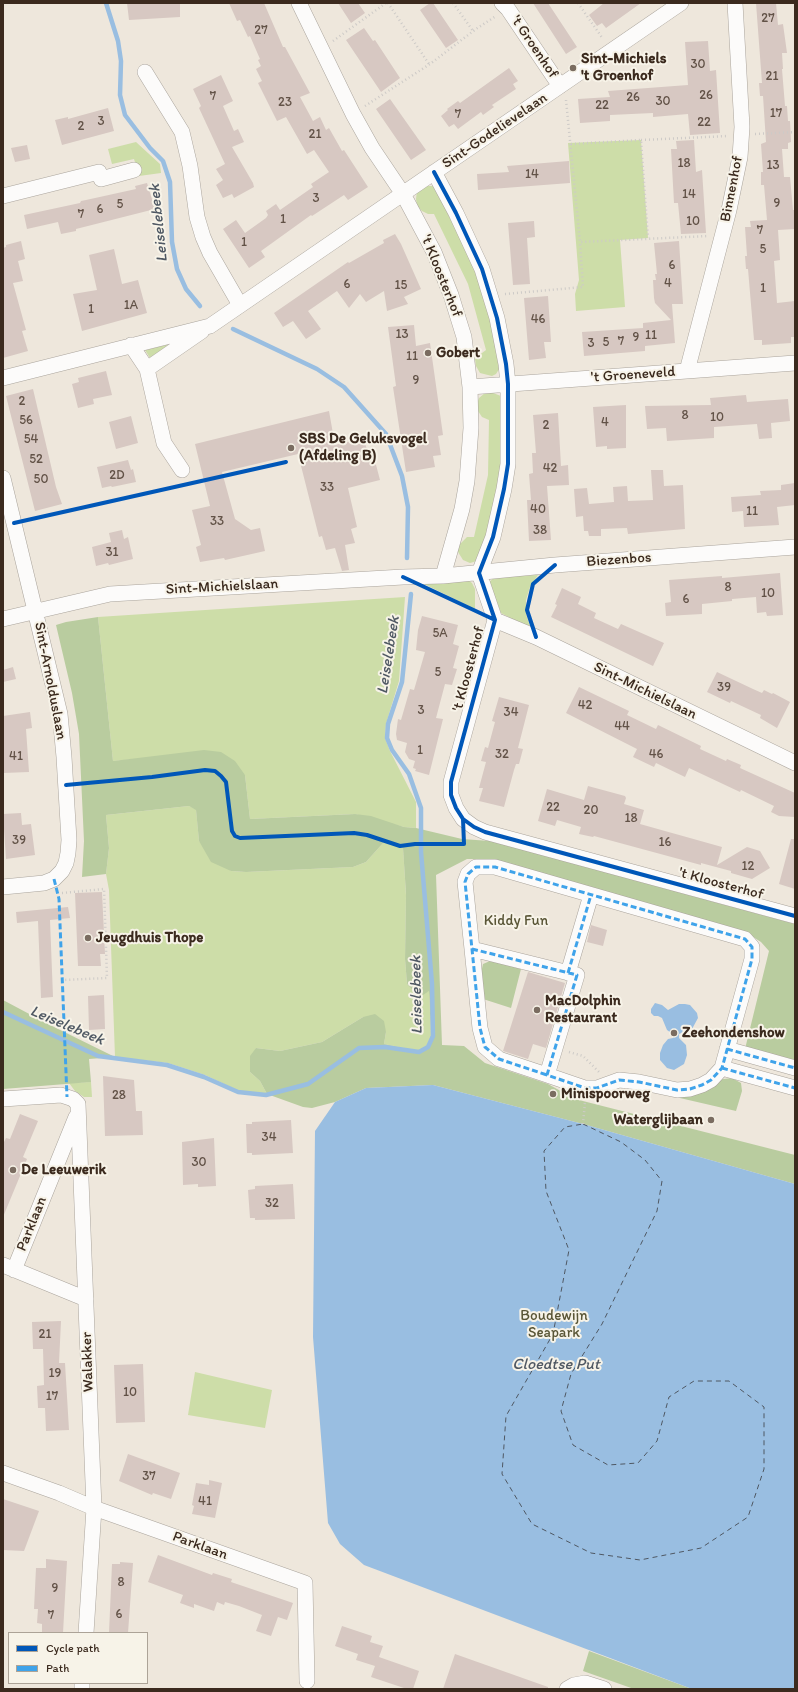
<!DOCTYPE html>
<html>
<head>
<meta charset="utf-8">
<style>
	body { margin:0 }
	#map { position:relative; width:798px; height:1692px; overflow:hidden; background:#eee7dc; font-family:Itim,sans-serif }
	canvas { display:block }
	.frame { position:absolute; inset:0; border:4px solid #3b2a1e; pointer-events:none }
	.legend { position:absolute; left:8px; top:1632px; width:140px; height:52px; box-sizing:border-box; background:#f7f3e8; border:1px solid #aca397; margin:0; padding:5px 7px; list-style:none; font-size:12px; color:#3b2a1e }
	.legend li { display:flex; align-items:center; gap:8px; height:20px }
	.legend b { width:20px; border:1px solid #aca397 }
</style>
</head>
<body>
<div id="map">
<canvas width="798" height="1692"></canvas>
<div class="frame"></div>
<ul class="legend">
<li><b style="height:5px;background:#0057b8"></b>Cycle path</li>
<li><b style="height:5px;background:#3fa3ea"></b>Path</li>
</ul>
</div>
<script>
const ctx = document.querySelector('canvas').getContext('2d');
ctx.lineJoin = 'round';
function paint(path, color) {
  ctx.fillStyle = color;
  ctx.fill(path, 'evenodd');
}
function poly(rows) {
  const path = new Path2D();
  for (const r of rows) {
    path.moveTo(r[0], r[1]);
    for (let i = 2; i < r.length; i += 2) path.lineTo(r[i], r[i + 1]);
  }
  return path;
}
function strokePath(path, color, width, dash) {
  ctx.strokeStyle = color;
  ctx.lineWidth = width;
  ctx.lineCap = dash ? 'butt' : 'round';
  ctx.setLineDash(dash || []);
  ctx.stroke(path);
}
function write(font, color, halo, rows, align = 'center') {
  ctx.font = font + ' Itim,sans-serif';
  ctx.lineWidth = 4;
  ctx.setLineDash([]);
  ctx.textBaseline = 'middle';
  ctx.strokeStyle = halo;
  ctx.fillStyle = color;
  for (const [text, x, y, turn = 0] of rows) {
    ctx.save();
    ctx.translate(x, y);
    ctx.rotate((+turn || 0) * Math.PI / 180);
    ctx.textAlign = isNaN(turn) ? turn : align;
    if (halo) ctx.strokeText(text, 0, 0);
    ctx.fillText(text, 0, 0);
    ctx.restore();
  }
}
paint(poly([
	[641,140,648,238,620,240,625,307,576,311,575,294,579,280,568,143],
	[136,142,160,164,161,173,139,176,134,159,112,164,108,149],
	[427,186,434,186,479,276,501,366,496,374,492,376,480,373,476,366,475,359,478,356,486,350,468,284,434,214,428,214,422,211,417,206,416,199,417,191],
	[170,344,150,358,145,350],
	[485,393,493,393,501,396,505,405,500,477,493,515,477,561,470,563,463,560,458,552,458,546,467,537,474,537,488,475,489,420,482,417,478,411,477,404,479,398],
	[538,575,530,587,526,600,526,614,530,626,528,627,501,613,489,582,495,577],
	[468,580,472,583,475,589,475,609,424,584],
	[405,597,399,681,386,724,385,738,390,751,416,802,416,828,404,827,355,814,250,819,245,775,149,758,113,761,98,617],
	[189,806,196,809,199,841,231,871,246,872,353,867,366,862,384,842,403,847,406,895,405,959,407,984,416,994,429,991,431,1035,427,1045,419,1051,384,1044,386,1032,363,1017,322,1042,280,1051,256,1048,250,1072,260,1081,267,1094,239,1091,205,1075,168,1063,115,1057,109,890,106,874,109,848,106,815],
	[91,1082,92,1097,84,1097,75,1091,69,1083],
	[195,1372,272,1390,265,1428,188,1415]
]), '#cddda8');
paint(poly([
	[98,617,113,761,204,750,221,752,235,761,245,775,250,819,355,814,371,816,404,827,416,828,462,839,490,841,795,924,795,1064,745,1049,769,951,761,942,750,935,484,859,467,859,436,875,442,1045,464,1046,485,1063,548,1084,575,1099,795,1155,795,1184,583,1124,433,1085,366,1088,335,1102,312,1108,303,1107,267,1094,260,1081,250,1072,250,1056,256,1048,280,1051,322,1042,363,1017,375,1014,384,1021,386,1032,384,1044,419,1051,427,1045,431,1035,429,991,423,995,416,994,407,984,405,959,406,894,403,848,384,842,366,862,353,867,246,872,231,871,211,862,199,841,196,810,189,806,106,815,109,848,106,874,82,877,84,841,79,734,72,693,56,625,66,622],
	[490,961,521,969,511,1008,483,999,481,973,483,964],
	[3,1000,50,1025,115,1057,89,1059,91,1082,3,1089],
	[732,1078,741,1083,742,1091,736,1111,641,1089],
	[589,1651,692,1689,634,1689,583,1671]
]), '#b9cc9f');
paint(poly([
	[655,1003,662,1005,668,1010,679,1004,685,1004,690,1005,697,1013,698,1018,692,1029,679,1034,679,1038,686,1045,687,1055,684,1064,674,1070,667,1068,660,1060,660,1053,663,1045,668,1039,673,1038,674,1035,667,1030,662,1018,658,1016,654,1016,651,1013,651,1009],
	[433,1085,583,1124,795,1184,795,1689,692,1689,364,1565,340,1544,328,1523,313,1337,315,1131,335,1102,366,1088]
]), '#99bee1');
strokePath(poly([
	[106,3,118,41,121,61,120,95,125,115,150,148,163,161,170,182,172,242,177,269,186,289,200,306],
	[233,329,317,369,344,387,386,434,402,476,408,507,407,558],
	[3,1012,98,1056,167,1065,204,1077,238,1092,266,1095,308,1084,359,1048,385,1047,419,1052,428,1047,433,1036,432,984,421,852,421,808,409,774,392,750,387,738,388,724,402,682,411,594]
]), '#99bee1', 4.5);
strokePath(poly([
	[583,1124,621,1142,645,1160,662,1181,657,1211,602,1324,571,1374,561,1411,573,1445,608,1465,638,1463,657,1441,669,1397,694,1381,729,1381,764,1407,764,1469,748,1517,701,1548,640,1560,591,1553,532,1524,502,1474,506,1416,553,1334,569,1250,546,1191,544,1151,565,1127,583,1124]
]), '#4f5863', 1, [5, 4]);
paint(poly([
	[127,3,180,3,180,17,129,20],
	[229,3,264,3,283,47,285,47,310,93,300,97,313,121,320,117,326,130,329,128,342,151,344,150,368,187,348,200,344,195,312,216,311,215,261,251,265,257,249,268,223,229,236,220,245,233,266,218,268,215,266,211,276,204,280,210,313,187,311,184,329,172,314,150,307,154,286,117,277,121,258,83,262,81,256,69,261,66,258,60,260,59,250,36,248,37,240,20,237,21],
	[338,3,358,3,365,13,351,23],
	[430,3,433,3,458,40,446,48,420,10],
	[533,3,548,3,577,47,566,54],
	[604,3,641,3,606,28,602,23,597,26,589,15],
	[756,3,776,3,778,25,783,24,787,53,782,53,783,69,782,69,785,106,787,106,788,121,790,121,791,142,788,143,788,149,782,149,784,177,790,177,793,210,795,210,795,229,778,230,780,260,774,261,777,303,795,301,795,337,791,337,791,343,762,345,762,340,754,340,748,269,746,269,745,256,747,256,745,227,751,227,750,221,767,220,764,185,761,185,761,172,763,172,761,144,766,142,763,96,760,96,759,83,762,83],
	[364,28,373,41,375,40,400,78,381,92,346,40],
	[708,41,710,71,716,70,720,133,690,135,688,114,653,117,653,113,610,115,610,121,580,123,578,99,610,97,608,91,688,85,685,42],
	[509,68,518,81,513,84,516,89,492,105,494,107,483,115,481,112,458,129,454,124,449,127,441,116,448,110,447,109,458,101,460,103],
	[221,75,233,101,223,106,234,131,238,129,244,142,232,147,253,183,254,187,234,198,232,194,223,198,216,185,223,180,216,169,225,164,199,108,201,106,193,89],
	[390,99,426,150,411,160,376,109],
	[108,108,114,131,62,145,55,120,68,117,68,119],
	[694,140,696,172,702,170,706,233,681,234,678,203,674,203,671,149,677,149,676,141],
	[27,145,30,159,15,162,11,148],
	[569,161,570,183,478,190,477,174,509,172,507,166],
	[147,183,155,209,76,229,76,231,61,234,58,222,27,229,24,215,80,203,81,201,86,200,136,189,135,186],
	[534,221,535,237,527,238,530,284,513,285,508,223],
	[395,234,401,244,421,289,404,297,408,304,387,311,384,291,366,302,360,294,349,308,337,291,308,311,321,329,306,339,293,321,283,327,274,313,348,262,349,263,384,243,383,240],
	[21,241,25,259,18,261,23,281,13,283,26,330,22,331,28,351,3,358,3,248,6,247,6,245],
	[679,241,683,304,672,304,675,343,645,346,645,351,584,356,582,332,643,328,643,323,671,320,655,303,654,298,653,280,656,280,655,274,657,274,654,243],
	[114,249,122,284,138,280,147,313,82,331,73,294,97,290,89,255],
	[548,296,551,342,544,342,546,358,529,360,524,298],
	[414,325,416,346,430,343,443,435,438,436,441,455,433,456,435,467,406,472,393,387,396,386,388,327],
	[106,371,112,395,93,399,94,404,78,408,72,384,79,382,78,378],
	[33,389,56,487,62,504,35,511,6,396],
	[746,395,747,402,788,399,790,421,771,423,772,438,759,439,757,424,714,427,714,438,667,441,666,428,647,429,645,406,711,405,710,398],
	[626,405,626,448,607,449,607,446,596,447,593,407],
	[329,411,335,445,363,438,369,455,372,455,374,461,375,461,380,480,348,488,357,527,351,529,355,543,345,545,349,570,342,571,335,548,326,550,322,536,319,537,298,454,222,472,235,519,251,530,260,528,265,551,225,560,224,558,200,562,196,547,201,545,192,510,210,506,195,444],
	[558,413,561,466,568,465,569,485,547,486,551,540,529,541,527,500,531,500,529,474,533,473,532,453,536,453,533,415],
	[131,416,138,443,116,449,109,422],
	[128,460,131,470,133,469,136,482,112,487,111,486,102,488,97,467],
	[651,470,663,470,664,486,683,485,685,529,628,534,627,528,601,529,601,536,589,536,588,531,584,531,583,516,576,517,574,489,587,488,589,504,614,502,613,487,627,486,628,501,653,500],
	[795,483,795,505,777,507,779,525,744,527,743,511,732,512,731,497,761,495,760,491,781,490,781,485],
	[122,530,124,539,128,537,133,559,109,565,108,563,96,566,92,547,111,542,109,533],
	[780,573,783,615,767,616,766,612,757,613,756,597,732,599,732,601,702,604,702,614,666,616,665,603,671,602,669,580,722,576,722,578],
	[562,588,581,597,578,604,596,613,594,618,618,629,621,624,664,643,653,666,551,617,557,605,555,604],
	[422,616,458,625,453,644,459,646,453,668,457,669,452,685,445,684,436,718,443,719,429,775,415,771,416,769,413,768,415,761,409,759,405,752,407,743,397,740,396,734,398,719,401,720,410,689,414,690,425,652,416,650,418,630],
	[13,667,16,679,3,682,3,670],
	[717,672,753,689,762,693,764,690,772,694,773,693,790,702,777,728,760,718,761,715,731,701,730,703,707,692],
	[579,687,629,711,627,715,656,729,658,725,701,746,700,749,726,761,727,759,741,765,740,768,795,793,795,817,779,816,771,812,774,806,741,790,740,792,689,768,685,777,656,763,654,767,633,757,637,749,566,713],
	[499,697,529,705,518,748,523,749,519,764,516,764,514,770,504,807,479,801,483,788,479,788,486,762,481,761,485,747,488,748,495,722,492,721],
	[30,712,32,728,26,729,29,772,3,773,3,716],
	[588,786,625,796,626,798,624,804,644,810,640,824,722,847,717,865,747,847,760,851,770,868,752,879,731,873,731,871,701,863,701,865,594,836,593,837,579,834,581,827,557,820,555,826,538,821,547,789,584,800],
	[21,813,22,825,31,824,35,855,6,859,3,814],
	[791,839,795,839,795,889,779,884],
	[102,892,105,954,100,954,101,966,78,966,75,893],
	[68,907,70,918,50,920,53,997,41,998,38,921,17,923,16,912],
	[591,925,607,930,603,946,587,942],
	[528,972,565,983,546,1048,533,1044,528,1059,503,1051],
	[104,995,105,1029,89,1030,88,996],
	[103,1076,134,1080,136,1111,142,1111,143,1135,105,1136],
	[20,1114,38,1121,23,1157,27,1159,3,1217,3,1144,6,1138,10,1139],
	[291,1120,293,1153,252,1155,252,1153,247,1153,246,1124,252,1124,252,1122],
	[214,1138,216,1186,198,1187,198,1184,183,1185,182,1142],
	[293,1184,295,1219,255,1220,255,1218,250,1218,248,1190,255,1189,255,1186],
	[61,1321,59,1363,65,1363,69,1430,46,1431,45,1408,38,1408,37,1386,44,1385,43,1349,33,1349,32,1322],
	[143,1364,145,1422,116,1423,114,1365],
	[128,1454,180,1473,171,1499,153,1493,152,1495,119,1481],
	[209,1480,222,1483,215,1518,192,1514,194,1506,192,1505,196,1483,209,1485],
	[3,1499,39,1511,24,1551,3,1550],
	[158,1555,212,1575,213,1573,232,1579,231,1582,293,1603,287,1620,278,1617,271,1636,256,1631,262,1615,239,1606,225,1602,224,1605,217,1602,214,1611,194,1604,194,1608,180,1603,183,1595,148,1582],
	[46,1559,67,1561,63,1633,42,1633,42,1624,37,1623,38,1609,34,1609,36,1568,46,1568],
	[120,1562,133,1563,128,1633,109,1633,112,1564,120,1564],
	[342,1626,372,1636,370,1642,383,1646,379,1657,419,1671,413,1689,407,1689,371,1677,375,1666,356,1660,358,1654,335,1646],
	[455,1654,548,1687,548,1689,443,1689]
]), '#d7c8c2');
const street = poly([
	[299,3,353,114,372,148,403,194,434,252,451,295,464,337,470,387,471,428,467,481,462,509,443,576],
	[502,3,508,9,560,86],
	[145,72,182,132,190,166,197,217,203,237,210,253,240,305],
	[434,172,456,213,482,269,497,318,506,364,508,384,508,464,504,489,493,537,479,573,495,620,451,782,451,795,456,808,463,819,474,827,485,832,795,916],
	[3,196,99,172,101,179,134,170],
	[131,345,147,369,164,443,182,470],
	[147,369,202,331],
	[687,371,729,210,740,157,742,127,735,3],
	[3,378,210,326,681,3],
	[470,387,795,363],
	[3,478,60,714,64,757,69,840,68,853,66,863,62,871,54,879,44,883,3,887],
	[3,619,110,594,403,577,443,576,555,565,795,547],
	[495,620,536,637,795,763],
	[472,949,577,975,547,1075,585,1088,597,1088,619,1080,639,1082,677,1090,690,1089,702,1085,711,1080,722,1068,752,959,752,947,745,939,495,867,476,867,468,874,465,882,472,949,480,1028,485,1047,499,1059,547,1075],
	[568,973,591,895],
	[727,1049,795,1068],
	[722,1068,795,1088],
	[3,1099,61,1095,73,1099,78,1104,94,1508,86,1633],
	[3,1265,86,1299],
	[14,1270,76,1117],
	[3,1473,59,1493,94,1508,305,1583,307,1681],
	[82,1689,82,1683],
	[567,1689,574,1685,585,1683,604,1689]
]);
strokePath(street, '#aaa49c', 16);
strokePath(poly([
	[388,3,429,64],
	[453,3,473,31],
	[578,3,603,39],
	[333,41,386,3],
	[566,100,580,242,708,236],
	[365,106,430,64,476,29,496,16],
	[755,134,795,132],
	[641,140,728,136],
	[571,144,641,140,648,238],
	[505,294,583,287,580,242],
	[62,893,104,889,107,978,63,980],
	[569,1052,583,1056,599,1072],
	[583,1124,585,1102]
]), '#cdcac7', 2.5, [1, 3]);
strokePath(street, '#fcfbfa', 15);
strokePath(poly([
	[54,879,59,899,67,1097],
	[472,949,577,975,547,1075,585,1088,597,1088,619,1080,639,1082,677,1090,690,1089,702,1085,711,1080,722,1068,752,959,752,947,745,939,495,867,476,867,468,874,465,882,472,949,480,1028,485,1047,499,1059,547,1075],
	[568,973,591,895],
	[727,1049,795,1068],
	[722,1068,795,1088]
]), '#3fa3ea', 3, [6, 3]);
strokePath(poly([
	[434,172,456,213,482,269,497,318,506,364,508,384,508,464,504,489,493,537,479,573,495,620,451,782,451,795,456,808,463,819,474,827,485,832,795,916],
	[14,523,286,462],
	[403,577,495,620],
	[536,637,527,610,533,584,555,565],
	[66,785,152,777,205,770,215,771,221,776,226,782,232,831,235,836,240,838,354,833,367,835,400,846,415,844,464,844,463,819]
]), '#0057b8', 4);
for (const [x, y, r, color] of [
	[573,68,4,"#7a6c60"],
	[428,353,4,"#7a6c60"],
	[291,448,4,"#7a6c60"],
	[88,938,4,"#7a6c60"],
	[537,1010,4,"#7a6c60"],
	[674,1033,4,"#7a6c60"],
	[553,1094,4,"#7a6c60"],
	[711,1120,4,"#7a6c60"],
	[13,1170,4,"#7a6c60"]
]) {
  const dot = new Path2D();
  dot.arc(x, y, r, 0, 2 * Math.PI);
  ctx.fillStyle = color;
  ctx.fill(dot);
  strokePath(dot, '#f7f3e8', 1.5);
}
write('13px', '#625247', null, [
	["27",768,19],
	["27",261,31],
	["30",698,65],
	["21",772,77],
	["26",706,96],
	["7",213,97],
	["26",633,98],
	["30",663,102],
	["23",285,103],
	["22",602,106],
	["17",776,114],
	["7",458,115],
	["3",101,122],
	["22",704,123],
	["2",81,127],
	["21",315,135],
	["18",684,164],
	["13",773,166],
	["14",532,175],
	["14",689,195],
	["3",316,199],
	["9",777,204],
	["5",120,205],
	["6",100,210],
	["7",81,215],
	["1",283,220],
	["10",693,222],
	["7",760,231],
	["1",244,243],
	["5",763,250],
	["6",672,266],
	["4",668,284],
	["6",347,285],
	["15",401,286],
	["1",763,289],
	["1A",131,306],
	["1",91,310],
	["46",538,320],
	["13",402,335],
	["11",651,336],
	["9",636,338],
	["7",621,342],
	["5",606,343],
	["3",591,344],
	["11",412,357],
	["9",416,381],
	["2",22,402],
	["8",685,416],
	["10",717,418],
	["56",26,421],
	["4",605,423],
	["2",546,426],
	["54",31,440],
	["52",36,460],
	["42",550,469],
	["2D",117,476],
	["50",41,480],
	["33",327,488],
	["40",538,510],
	["11",752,512],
	["33",217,522],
	["38",540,531],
	["31",112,553],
	["8",728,588],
	["10",768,594],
	["6",686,600],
	["5A",440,634],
	["5",438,673],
	["39",724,688],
	["42",585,706],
	["3",421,711],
	["34",511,713],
	["44",622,727],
	["1",420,751],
	["32",502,755],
	["46",656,755],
	["41",16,757],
	["22",553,808],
	["20",591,811],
	["18",631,819],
	["39",19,841],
	["16",665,843],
	["12",748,867],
	["28",119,1096],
	["34",269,1138],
	["30",199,1163],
	["32",272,1204],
	["21",45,1335],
	["19",55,1374],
	["10",130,1393],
	["17",52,1397],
	["37",149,1477],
	["41",205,1502],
	["8",121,1583],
	["9",55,1589],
	["6",119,1615],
	["7",51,1616]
]);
write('15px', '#3b2a1e', '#f7f3e8', [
	["'t Groenhof",534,47,56],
	["Sint-Godelievelaan",495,131,-34],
	["Binnenhof",732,189,-79],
	["'t Kloosterhof",441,276,68],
	["'t Groeneveld",633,375,-4],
	["Biezenbos",619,560,-4],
	["Sint-Michielslaan",222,587,-3],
	["'t Kloosterhof",469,669,-75],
	["Sint-Arnolduslaan",50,681,79],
	["Sint-Michielslaan",645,691,26],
	["'t Kloosterhof",721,884,15],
	["Parklaan",32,1224,-68],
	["Walakker",88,1362,-92],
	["Parklaan",200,1546,20]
]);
write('bold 15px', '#3b2a1e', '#f7f3e8', [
	["Sint-Michiels",581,59],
	["'t Groenhof",581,76],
	["Gobert",436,353],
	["SBS De Geluksvogel",299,439],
	["(Afdeling B)",299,456],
	["Jeugdhuis Thope",96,938],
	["MacDolphin",545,1001],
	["Restaurant",545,1018],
	["Zeehondenshow",682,1033],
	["Minispoorweg",561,1094],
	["Waterglijbaan",703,1120,"right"],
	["De Leeuwerik",21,1170]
], 'left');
write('15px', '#595536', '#f7f3e8', [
	["Kiddy Fun",516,921],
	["Boudewijn",554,1316],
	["Seapark",554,1333]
]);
write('italic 16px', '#4f5863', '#f7f3e8', [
	["Leiselebeek",159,223,-96],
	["Leiselebeek",389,655,-81],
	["Leiselebeek",417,995,-91],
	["Leiselebeek",67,1026,23],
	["Cloedtse Put",556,1365]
]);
</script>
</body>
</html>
